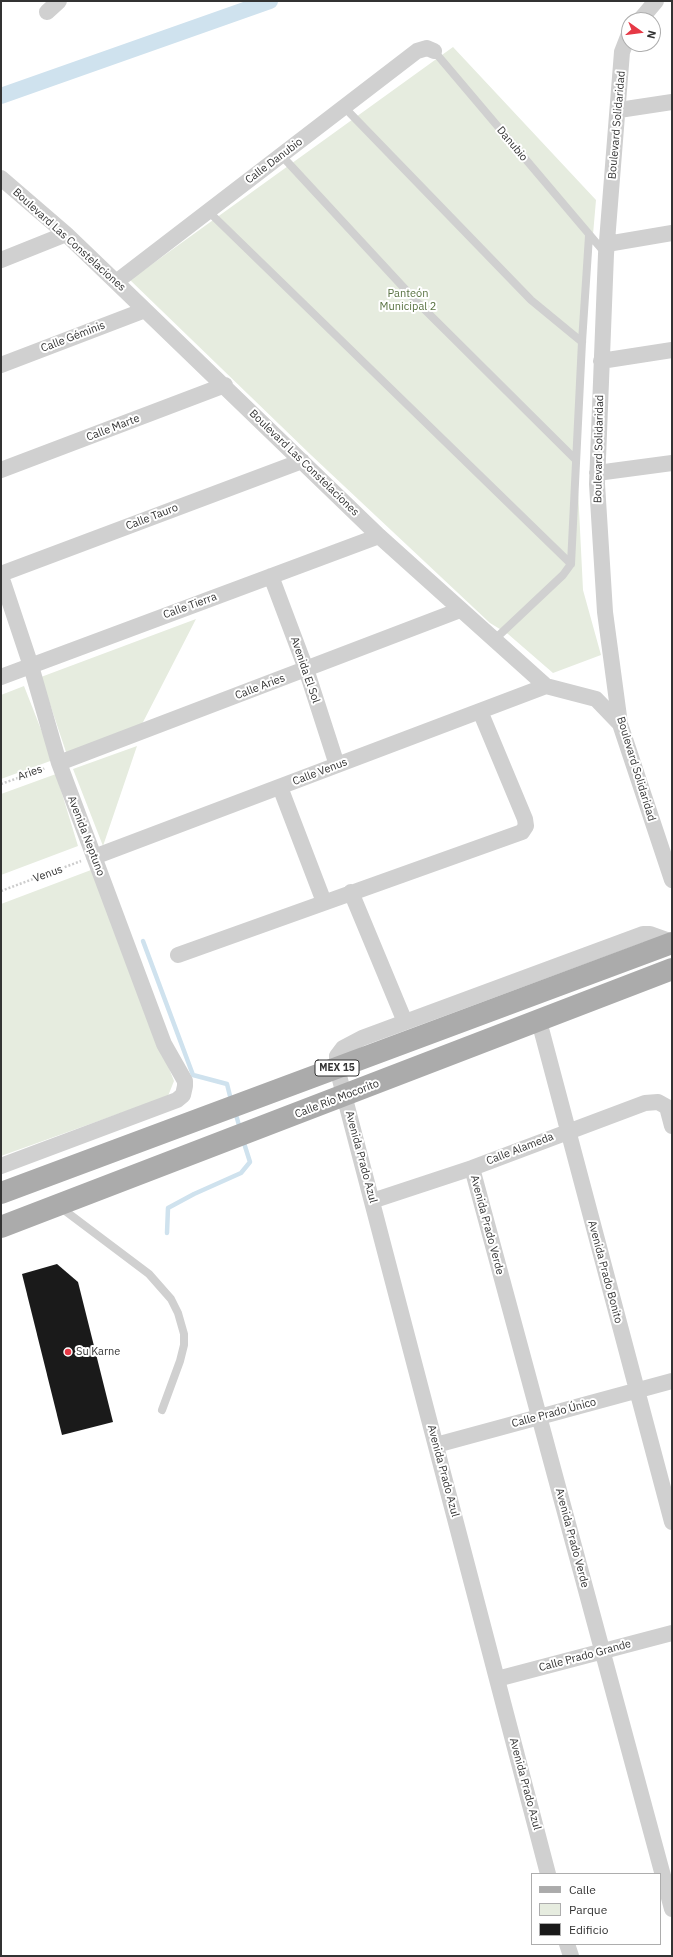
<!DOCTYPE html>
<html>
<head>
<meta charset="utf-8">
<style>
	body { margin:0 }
	#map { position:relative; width:673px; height:1957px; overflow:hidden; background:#fff; font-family:"IBM Plex Sans",sans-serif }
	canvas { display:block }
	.frame { position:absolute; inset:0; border:2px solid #333; pointer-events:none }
	.legend { position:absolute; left:531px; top:1873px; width:130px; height:72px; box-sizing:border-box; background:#fff; border:1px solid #adadad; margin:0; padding:5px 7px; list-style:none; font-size:12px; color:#333 }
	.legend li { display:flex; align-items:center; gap:8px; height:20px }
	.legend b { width:20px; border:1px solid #adadad }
	.north { position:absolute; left:621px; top:12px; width:40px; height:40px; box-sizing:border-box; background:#fff; border:1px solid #adadad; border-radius:50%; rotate:104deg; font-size:11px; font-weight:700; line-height:16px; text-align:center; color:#333 }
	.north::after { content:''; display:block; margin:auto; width:14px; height:18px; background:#e63946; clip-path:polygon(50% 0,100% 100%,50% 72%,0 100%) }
</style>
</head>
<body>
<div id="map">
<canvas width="673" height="1957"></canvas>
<div class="frame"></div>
<ul class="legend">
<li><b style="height:5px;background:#ababab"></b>Calle</li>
<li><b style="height:11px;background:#e6ecdf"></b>Parque</li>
<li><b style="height:11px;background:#1a1a1a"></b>Edificio</li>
</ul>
<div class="north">N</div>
</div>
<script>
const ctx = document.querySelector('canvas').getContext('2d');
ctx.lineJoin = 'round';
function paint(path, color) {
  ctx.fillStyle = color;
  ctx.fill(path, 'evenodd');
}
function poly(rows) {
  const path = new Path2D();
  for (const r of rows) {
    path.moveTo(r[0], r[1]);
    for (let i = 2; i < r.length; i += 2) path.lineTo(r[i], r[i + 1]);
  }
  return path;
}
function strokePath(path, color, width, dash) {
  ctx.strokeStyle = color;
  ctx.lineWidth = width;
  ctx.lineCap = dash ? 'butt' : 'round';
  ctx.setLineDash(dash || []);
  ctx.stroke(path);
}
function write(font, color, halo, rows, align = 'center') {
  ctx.font = font + ' "IBM Plex Sans",sans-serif';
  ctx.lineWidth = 4;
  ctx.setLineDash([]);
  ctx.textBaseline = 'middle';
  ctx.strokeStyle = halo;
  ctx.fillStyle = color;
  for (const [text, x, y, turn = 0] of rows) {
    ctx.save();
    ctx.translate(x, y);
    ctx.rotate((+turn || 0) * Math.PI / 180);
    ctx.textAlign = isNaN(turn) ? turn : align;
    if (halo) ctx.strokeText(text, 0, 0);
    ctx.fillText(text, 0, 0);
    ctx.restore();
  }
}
paint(poly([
	[453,47,596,200,588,292,577,469,583,590,601,655,553,673,508,634,490,623,311,455,130,280],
	[196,619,141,726,67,755,41,677],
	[24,686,53,760,1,779,1,695],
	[137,746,103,846,73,769],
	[56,774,78,846,1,875,1,794],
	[91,870,174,1081,168,1096,1,1156,1,904]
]), '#e6ecdf');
strokePath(poly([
	[143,941,193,1075,227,1084,231,1100],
	[235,1111,240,1129],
	[167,1233,168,1208,194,1194,241,1173,250,1162,243,1140]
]), '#cfe2ee', 4.5);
strokePath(poly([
	[1,96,270,1]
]), '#cfe2ee', 16);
paint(poly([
	[57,1264,78,1282,113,1422,62,1435,22,1274]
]), '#1a1a1a');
strokePath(poly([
	[1,784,46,768],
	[1,891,81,861]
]), '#cdcdcd', 2.5, [2, 2]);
strokePath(poly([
	[434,51,605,253],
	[344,107,531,300,582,342],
	[281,155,417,302,575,459],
	[208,211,571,564,563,575,494,640],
	[571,564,582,342,589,236],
	[60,1207,149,1274,171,1299,178,1313,184,1334,184,1345,180,1361,162,1410]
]), '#d0d0d0', 8);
strokePath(poly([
	[47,12,59,1],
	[640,20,656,1],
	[629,34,622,52,606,254,597,484,605,612,620,724,672,880],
	[619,110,672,102],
	[1,178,66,234,116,282,379,536,546,686,596,699,620,724],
	[607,244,672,233],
	[1,260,66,234],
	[116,282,417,51,427,48,434,51],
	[601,361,672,350],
	[1,365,145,310],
	[1,470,225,385],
	[597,473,672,463],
	[1,574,302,461],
	[1,576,31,666,59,763,164,1044,185,1081,185,1086,183,1095,177,1100,1,1166],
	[271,576,306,669,337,765],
	[1,677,379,536],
	[59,763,460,610],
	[280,787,324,902],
	[94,857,546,686],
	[351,892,405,1022],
	[178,955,522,832,526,826,525,819,480,711],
	[539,1021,672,1522],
	[472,1168,672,1909],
	[372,1201,472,1168,645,1103,658,1102,667,1107,672,1126],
	[436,1445,672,1381],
	[497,1679,672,1633],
	[548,1874,344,1095,337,1068,337,1056,343,1048,362,1038,643,934,650,934,672,942],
	[567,1944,571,1956]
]), '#d0d0d0', 16);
strokePath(poly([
	[1,1193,672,943],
	[1,1227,672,969]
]), '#ababab', 22);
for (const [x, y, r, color] of [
	[68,1352,4,"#e63946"]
]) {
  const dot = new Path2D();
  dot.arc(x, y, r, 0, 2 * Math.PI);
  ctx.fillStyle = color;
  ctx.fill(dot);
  strokePath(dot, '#fff', 1.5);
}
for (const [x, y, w] of [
	[337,1068,44]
]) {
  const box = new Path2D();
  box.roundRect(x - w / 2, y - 8, w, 16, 3);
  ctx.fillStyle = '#fff';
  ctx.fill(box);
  strokePath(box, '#333', 1);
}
write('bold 10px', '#333', null, [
	["MEX 15",337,1068]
]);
write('11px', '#333', '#fff', [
	["Boulevard Solidaridad",617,125,-85],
	["Danubio",512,144,50],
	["Calle Danubio",274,161,-37],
	["Boulevard Las Constelaciones",69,240,42],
	["Calle Géminis",73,337,-21],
	["Calle Marte",113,428,-21],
	["Boulevard Solidaridad",599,449,-89],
	["Boulevard Las Constelaciones",304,463,44],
	["Calle Tauro",152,517,-21],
	["Calle Tierra",190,606,-20],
	["Avenida El Sol",305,670,71],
	["Calle Aries",260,687,-21],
	["Boulevard Solidaridad",636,769,73],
	["Calle Venus",320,772,-21],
	["Aries",30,773,-20],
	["Avenida Neptuno",86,836,69],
	["Venus",48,874,-20],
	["Calle Río Mocorito",337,1099,-21],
	["Calle Alameda",520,1149,-21],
	["Avenida Prado Azul",361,1157,75],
	["Avenida Prado Verde",487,1225,75],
	["Avenida Prado Bonito",605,1272,75],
	["Calle Prado Único",554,1413,-15],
	["Avenida Prado Azul",443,1471,75],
	["Avenida Prado Verde",572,1538,75],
	["Calle Prado Grande",585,1656,-15],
	["Avenida Prado Azul",525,1784,75]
]);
write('11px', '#56703f', '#fff', [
	["Panteón",408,294],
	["Municipal 2",408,307]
]);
write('11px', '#333', '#fff', [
	["Su Karne",76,1352]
], 'left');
</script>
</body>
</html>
